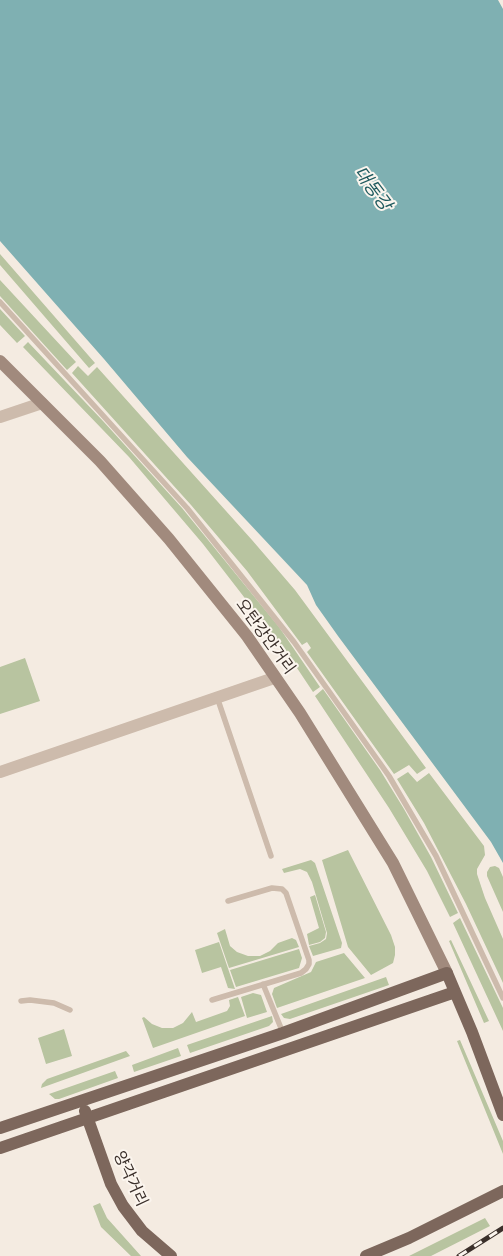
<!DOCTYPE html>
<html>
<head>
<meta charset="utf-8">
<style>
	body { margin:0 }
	canvas { display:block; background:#f4ebe1 }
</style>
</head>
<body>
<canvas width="503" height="1256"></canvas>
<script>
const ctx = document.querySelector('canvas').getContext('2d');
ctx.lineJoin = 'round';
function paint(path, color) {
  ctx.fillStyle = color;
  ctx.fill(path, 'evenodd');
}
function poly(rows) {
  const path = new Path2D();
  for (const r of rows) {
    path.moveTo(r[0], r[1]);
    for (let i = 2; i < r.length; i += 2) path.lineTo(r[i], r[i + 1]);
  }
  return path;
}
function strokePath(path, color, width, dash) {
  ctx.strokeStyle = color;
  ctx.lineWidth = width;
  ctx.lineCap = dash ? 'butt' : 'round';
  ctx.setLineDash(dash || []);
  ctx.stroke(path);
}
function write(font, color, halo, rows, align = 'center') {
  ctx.font = font + ' "Space Grotesk","Noto Sans KR",sans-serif';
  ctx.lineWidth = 4;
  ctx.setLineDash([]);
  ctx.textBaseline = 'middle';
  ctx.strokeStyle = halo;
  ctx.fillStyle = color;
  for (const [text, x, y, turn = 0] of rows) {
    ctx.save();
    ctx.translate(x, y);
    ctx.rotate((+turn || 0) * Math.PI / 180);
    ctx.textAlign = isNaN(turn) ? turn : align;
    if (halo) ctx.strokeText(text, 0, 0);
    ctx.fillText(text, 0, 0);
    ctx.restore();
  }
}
paint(poly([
	[0,254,95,363,89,368,0,265],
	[0,280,76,362,67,370,0,296],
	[0,309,25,336,17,343,0,325],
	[28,342,103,421,182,508,279,627,320,687,313,692,285,650,203,544,129,457,23,347],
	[78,366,88,376,97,367,252,540,295,590,426,768,417,774,409,765,394,774,307,652,311,648,307,642,302,645,247,571,191,505,72,373],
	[25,658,40,701,0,714,0,667],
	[323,689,380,770,404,809,431,857,458,913,450,917,427,871,389,808,315,696],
	[408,772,417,782,429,773,484,846,485,855,477,869,477,874,485,898,503,939,503,983,466,904,424,823,397,779],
	[348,850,391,935,395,947,395,955,393,963,371,975,348,947,322,860],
	[311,860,315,863,342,943,341,948,313,956,309,946,320,943,326,939,327,933,312,882,307,872,300,869,284,873,282,869],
	[495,866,499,868,503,877,503,912,487,876,487,872,490,867],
	[315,895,326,932,325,938,320,942,309,945,307,934,319,928,310,897],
	[460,918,503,1008,503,1031,453,923],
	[225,929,230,946,237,952,248,956,260,956,270,951,278,943,292,938,296,940,299,947,229,968,217,933],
	[451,940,489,1021,484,1023,449,941],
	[219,942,235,989,228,988,221,967,202,973,195,950],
	[299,949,302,958,299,968,236,987,230,970],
	[344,953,365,978,277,1008,272,994,274,988,311,972,316,962],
	[386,977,389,985,290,1019,284,1018,281,1014],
	[253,993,261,995,267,1012,247,1018,241,997],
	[238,997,245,1016,153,1048,142,1018,144,1017,152,1024,162,1028,173,1028,183,1023,192,1012,196,1022,227,1011,230,1006,229,1000],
	[272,1016,273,1022,269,1026,190,1053,187,1045],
	[64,1029,72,1056,46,1064,38,1038],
	[460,1040,503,1141,503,1154,457,1041],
	[178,1048,181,1056,134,1072,132,1065],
	[126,1051,130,1056,41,1088,42,1084,47,1079],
	[115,1071,118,1078,59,1099,55,1099,49,1094],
	[100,1203,107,1218,141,1256,131,1256,101,1227,93,1206],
	[485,1218,490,1226,431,1256,409,1256]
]), '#b8c4a0');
paint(poly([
	[0,0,498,0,503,9,503,863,491,842,338,636,316,605,307,585,187,457,104,359,0,241]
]), '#7fb0b2');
strokePath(poly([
	[0,302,187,508,294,642,389,776,436,856,503,998],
	[217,697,271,856],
	[263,984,283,1033],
	[212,1000,301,973,306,969,309,964,309,960,286,893,282,889,272,888,228,901],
	[21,1001,30,1000,54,1003,70,1010]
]), '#cdbbac', 5.5);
strokePath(poly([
	[0,417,42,403],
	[0,772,274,678]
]), '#cdbbac', 12);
strokePath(poly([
	[0,361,100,461,169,539,247,636,300,713,393,863,447,973]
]), '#a18a7d', 12);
strokePath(poly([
	[85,1111,111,1184,123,1206,142,1231,171,1256],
	[0,1128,283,1033,447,973,472,1032,503,1115],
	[0,1148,455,992],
	[366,1256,409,1238,503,1191]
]), '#7d675c', 12);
const rail = poly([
	[459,1256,503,1228]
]);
strokePath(rail, '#3b302b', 5);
strokePath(rail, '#fbf5ee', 3, [9]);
write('16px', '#3b302b', '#fbf5ee', [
	["오탄강안거리",265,637,54],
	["양각거리",130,1179,65]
]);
write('italic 18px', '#1f5a5e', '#fbf5ee', [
	["대동강",372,189,53]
]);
</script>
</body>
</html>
